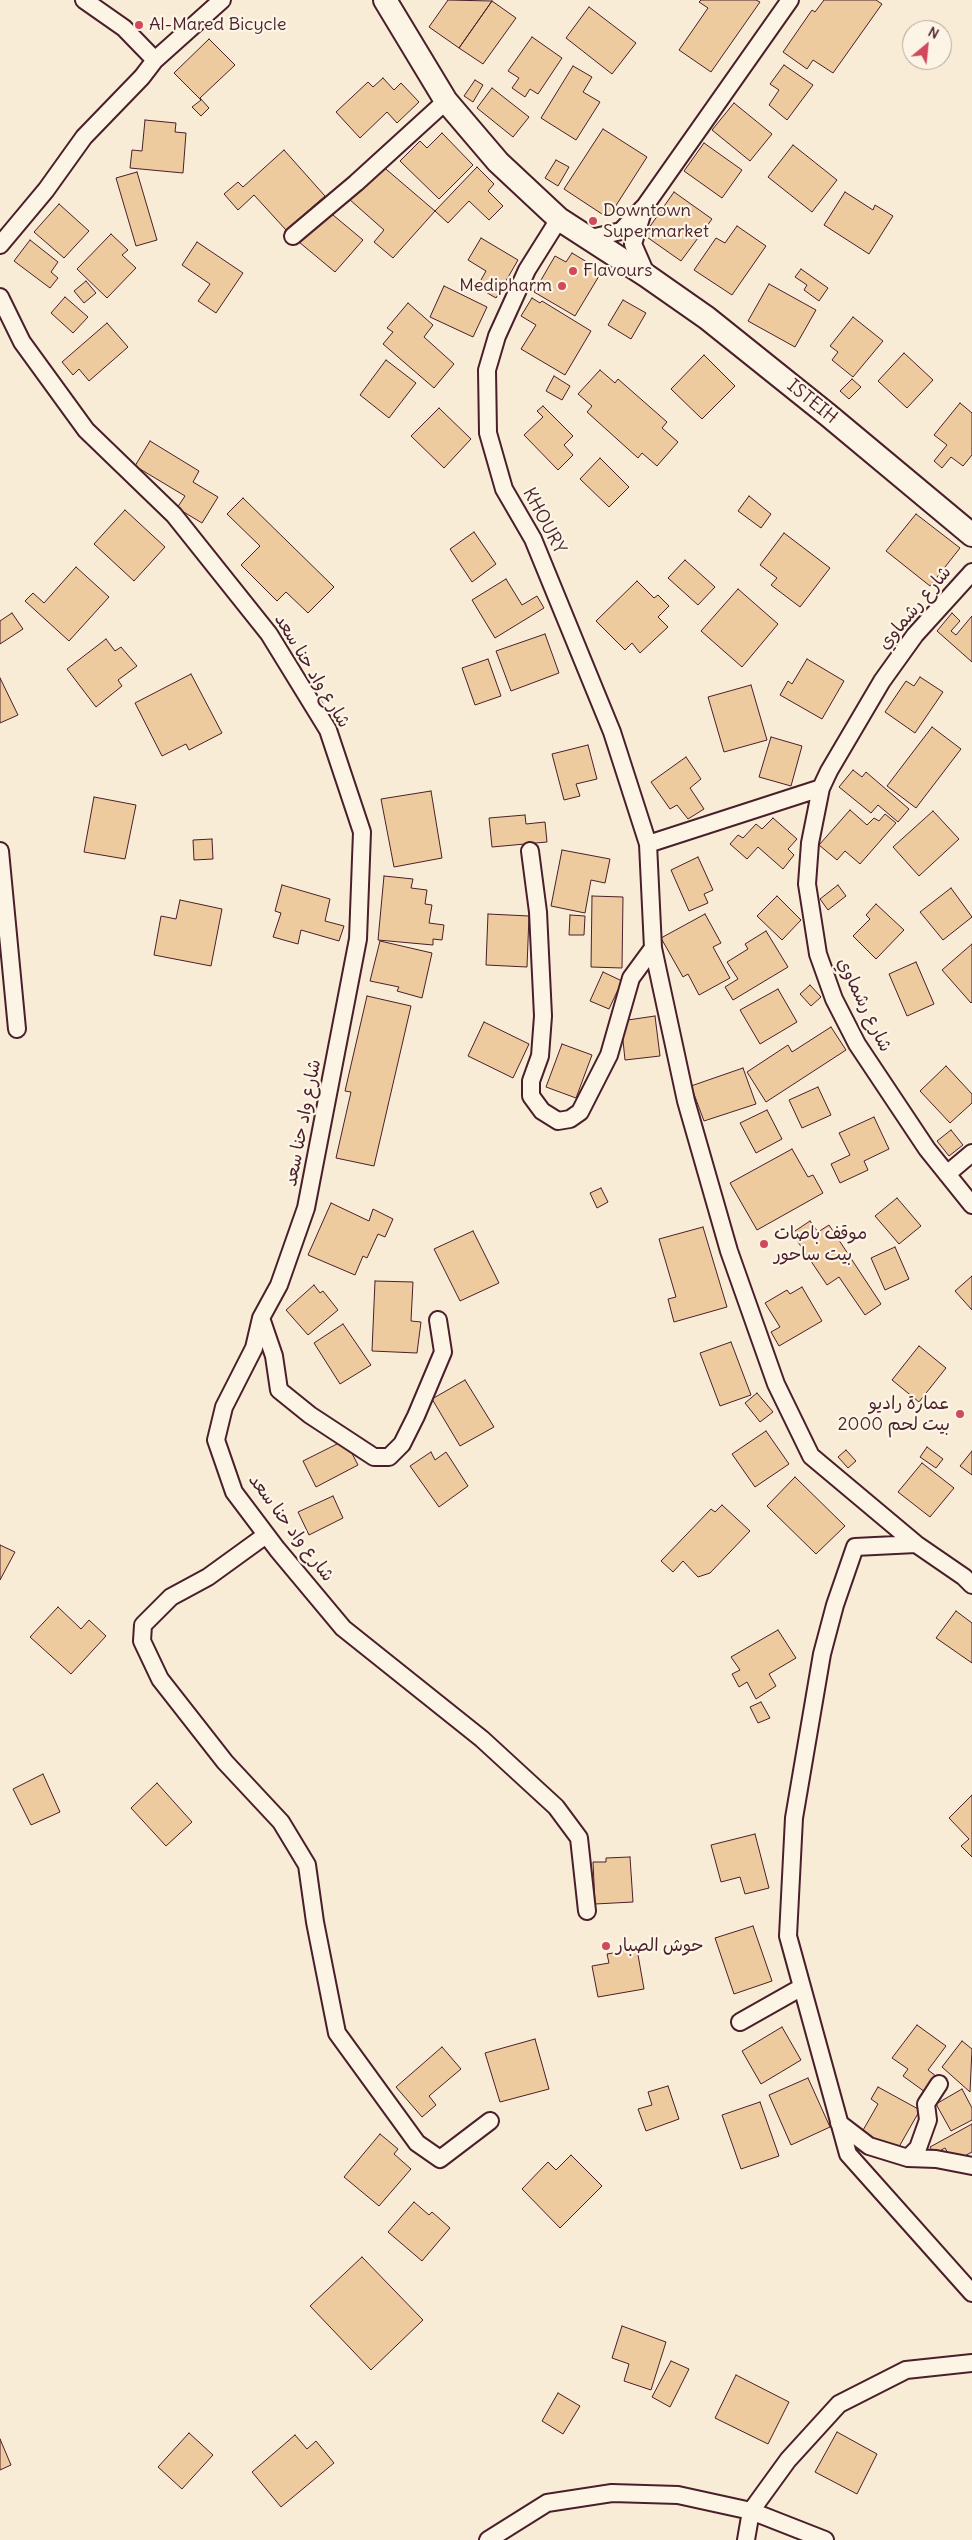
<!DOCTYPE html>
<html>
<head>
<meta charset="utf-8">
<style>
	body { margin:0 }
	#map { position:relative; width:972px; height:2540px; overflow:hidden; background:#f9ecd7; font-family:Delius,sans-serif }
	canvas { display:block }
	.north { position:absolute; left:902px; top:20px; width:50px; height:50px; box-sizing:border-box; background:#fcf5e5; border:1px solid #b59f9b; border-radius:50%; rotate:28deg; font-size:14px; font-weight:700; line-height:20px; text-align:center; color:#4a1f2b }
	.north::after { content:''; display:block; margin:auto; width:18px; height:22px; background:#d1495b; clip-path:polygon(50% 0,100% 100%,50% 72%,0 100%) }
</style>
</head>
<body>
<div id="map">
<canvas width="972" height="2540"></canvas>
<div class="north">N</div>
</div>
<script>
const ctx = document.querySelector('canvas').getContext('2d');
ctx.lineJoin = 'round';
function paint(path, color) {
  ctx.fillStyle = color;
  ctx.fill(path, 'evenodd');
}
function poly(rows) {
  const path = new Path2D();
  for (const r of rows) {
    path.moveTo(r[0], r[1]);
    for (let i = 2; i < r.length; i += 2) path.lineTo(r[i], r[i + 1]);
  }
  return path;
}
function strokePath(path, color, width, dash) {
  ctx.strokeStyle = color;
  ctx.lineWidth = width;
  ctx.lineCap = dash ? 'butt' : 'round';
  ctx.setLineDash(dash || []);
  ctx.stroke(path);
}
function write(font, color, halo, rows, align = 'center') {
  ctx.font = font + ' Delius,"Playpen Sans Arabic",sans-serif';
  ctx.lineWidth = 4.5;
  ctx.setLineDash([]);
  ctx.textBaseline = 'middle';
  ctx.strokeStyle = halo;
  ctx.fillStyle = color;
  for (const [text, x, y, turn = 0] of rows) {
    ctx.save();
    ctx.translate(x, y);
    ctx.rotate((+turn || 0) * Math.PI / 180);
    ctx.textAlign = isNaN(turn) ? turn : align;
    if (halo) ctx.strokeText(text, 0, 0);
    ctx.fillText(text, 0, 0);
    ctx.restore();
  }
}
const building = poly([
	[448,0,492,1,459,48,429,27,448,0],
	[701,0,756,0,760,2,711,72,679,50,708,8,699,2,701,0],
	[824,0,876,0,882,4,833,73,813,60,807,69,783,52,812,10,815,12,824,0],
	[492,1,516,18,483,64,459,48,492,1],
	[589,7,636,43,612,74,566,38,589,7],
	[532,37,562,58,538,94,530,89,525,97,512,88,519,78,508,71,532,37],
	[209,39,235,65,200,98,209,108,201,116,192,107,201,100,174,73,209,39],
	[784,65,813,85,787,120,769,105,779,90,770,84,784,65],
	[573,66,592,77,583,92,600,102,576,140,541,118,573,66],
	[383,78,394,90,401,83,419,102,397,123,387,112,360,138,336,112,368,82,373,87,383,78],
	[475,80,483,85,473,102,464,96,475,80],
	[492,88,529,117,513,137,477,108,492,88],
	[734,103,772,134,750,161,712,130,734,103],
	[145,120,176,123,175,132,186,133,183,173,130,168,132,150,142,151,145,120],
	[603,129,647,157,608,218,564,189,603,129],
	[442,133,473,165,439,199,400,161,420,141,427,148,442,133],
	[704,143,742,170,722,198,684,171,704,143],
	[793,145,837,180,812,212,768,177,793,145],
	[284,150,325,196,286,230,254,195,238,210,224,194,238,182,243,187,284,150],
	[556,160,569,167,558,186,545,178,556,160],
	[380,164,435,211,393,258,374,242,384,230,349,199,380,164],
	[477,167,494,184,488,191,503,206,489,220,469,201,448,223,435,211,477,167],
	[137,172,157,240,136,246,116,178,137,172],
	[674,192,712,219,681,261,644,235,674,192],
	[845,192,873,210,875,205,893,216,869,254,824,225,845,192],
	[59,204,89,231,64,258,34,232,59,204],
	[327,210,363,240,335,272,299,242,327,210],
	[737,226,766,246,732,295,694,270,716,238,725,243,737,226],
	[111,234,128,250,122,255,136,268,107,298,77,269,111,234],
	[481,238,518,260,496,298,477,287,486,271,468,260,481,238],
	[30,240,58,262,51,272,58,278,50,288,14,261,30,240],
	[197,242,243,273,216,313,198,301,210,284,182,265,197,242],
	[572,253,602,271,575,316,534,292,555,256,566,262,572,253],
	[801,269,828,288,819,301,804,290,807,285,795,277,801,269],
	[86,281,96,293,84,303,74,291,86,281],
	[769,284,816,310,795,347,748,321,769,284],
	[444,286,487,307,473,337,430,317,444,286],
	[65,297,88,317,73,333,51,313,65,297],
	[532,298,540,303,542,301,591,331,565,375,521,349,536,325,521,316,532,298],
	[623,300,646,313,631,339,608,325,623,300],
	[408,303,433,325,424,337,454,364,434,388,383,344,393,332,387,328,408,303],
	[853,317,883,341,853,377,832,360,838,352,830,346,853,317],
	[107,323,128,347,89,381,79,369,73,375,62,362,107,323],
	[904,353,933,380,907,408,878,381,904,353],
	[704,355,735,386,702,419,671,389,704,355],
	[386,360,416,383,389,418,360,395,386,360],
	[600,370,615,383,618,379,667,422,662,428,678,442,657,466,642,453,638,458,587,412,592,406,578,394,600,370],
	[554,376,570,386,562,400,546,391,554,376],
	[852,379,861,387,849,399,840,391,852,379],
	[960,403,972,413,972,455,963,466,951,457,942,468,934,461,947,445,934,435,960,403],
	[543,406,573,436,564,445,573,455,558,470,524,435,543,417,537,411,543,406],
	[439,408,471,439,444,468,411,436,439,408],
	[150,441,199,471,193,482,218,497,202,523,177,508,185,496,135,466,150,441],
	[600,458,629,487,609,507,580,479,600,458],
	[749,496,771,514,761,528,738,511,749,496],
	[243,498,334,587,308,613,286,592,277,601,241,565,260,546,227,514,243,498],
	[125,510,165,547,134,581,94,544,125,510],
	[916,514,960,548,930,586,886,551,916,514],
	[474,532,496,564,472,582,450,549,474,532],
	[784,533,830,568,800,607,771,585,777,578,760,565,784,533],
	[685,560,715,587,698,605,668,578,685,560],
	[76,567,109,597,69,641,25,601,33,593,44,603,76,567],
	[506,579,522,605,537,596,544,608,495,638,472,600,506,579],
	[637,581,654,598,658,595,669,606,658,617,668,627,640,653,632,643,625,650,596,621,637,581],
	[738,589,778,624,742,667,701,631,738,589],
	[12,613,23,629,0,644,0,621,12,613],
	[952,613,960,621,951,631,956,635,972,616,972,662,937,631,952,613],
	[545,634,559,673,511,691,496,651,545,634],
	[106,639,115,651,121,647,137,666,118,680,122,686,96,707,67,669,106,639],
	[488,659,501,696,475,705,462,668,488,659],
	[807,659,844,681,822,719,780,695,788,681,792,684,807,659],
	[191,674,222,733,189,750,186,744,162,756,135,703,191,674],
	[920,677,943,692,915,733,885,712,906,681,914,686,920,677],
	[0,678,18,715,0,723,0,678],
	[751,685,767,740,724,752,708,697,751,685],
	[932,727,961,749,916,808,887,786,932,727],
	[771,737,802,746,791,786,759,777,771,737],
	[588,745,597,779,576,784,580,796,564,800,552,754,588,745],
	[686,757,701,779,690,788,704,809,688,819,677,805,670,809,651,782,686,757],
	[853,770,862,777,866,772,909,809,898,822,878,805,871,813,839,787,853,770],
	[431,791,442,858,394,867,381,799,431,791],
	[94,797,136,805,125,859,84,852,94,797],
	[850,810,867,825,874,818,879,821,885,814,896,823,860,864,845,851,837,860,819,845,850,810],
	[933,811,959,839,919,876,893,847,933,811],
	[525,815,526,824,545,822,547,842,492,847,489,818,525,815],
	[773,818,797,839,788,849,794,855,783,869,758,847,747,859,730,844,738,835,743,838,756,824,762,829,773,818],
	[212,839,213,859,194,860,193,840,212,839],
	[562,850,610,859,605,883,591,880,585,913,551,906,562,850],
	[698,857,713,890,704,894,708,903,689,911,671,870,698,857],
	[384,876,413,879,411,888,427,890,425,904,432,905,429,923,444,925,442,940,433,939,433,945,378,940,384,876],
	[282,885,330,899,325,921,344,926,339,941,301,930,298,944,273,937,281,913,275,911,282,885],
	[838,885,846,896,828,910,820,899,838,885],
	[951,888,972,917,943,940,920,912,951,888],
	[592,896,623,897,622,968,591,967,592,896],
	[777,896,801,920,782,940,757,916,777,896],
	[180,900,222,909,211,966,154,955,161,916,176,919,180,900],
	[876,904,904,930,876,959,853,936,870,919,866,915,876,904],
	[488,914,529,916,527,967,486,965,488,914],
	[705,914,721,943,713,947,730,978,699,995,688,974,683,977,661,938,705,914],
	[570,915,585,916,584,935,569,935,570,915],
	[766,931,788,967,733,1000,725,987,738,979,727,962,748,949,745,944,766,931],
	[380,941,432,953,422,998,397,991,399,987,370,981,380,941],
	[972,944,972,1002,971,1003,942,970,972,944],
	[916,962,934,1004,907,1016,889,974,916,962],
	[603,972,622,981,609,1009,590,1001,603,972],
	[810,985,821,997,811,1006,800,994,810,985],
	[778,989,797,1022,760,1044,740,1010,778,989],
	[367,996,411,1006,374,1166,336,1158,351,1092,345,1091,367,996],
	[655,1016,660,1056,625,1060,621,1021,655,1016],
	[484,1022,529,1044,513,1078,468,1056,484,1022],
	[831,1027,846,1050,766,1102,747,1072,788,1045,792,1052,831,1027],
	[562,1044,592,1055,576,1098,546,1087,562,1044],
	[946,1066,972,1094,972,1103,950,1123,920,1091,946,1066],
	[743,1068,756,1104,704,1121,691,1086,743,1068],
	[818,1087,831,1115,802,1128,789,1100,818,1087],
	[767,1110,782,1139,756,1153,740,1123,767,1110],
	[874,1117,889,1149,864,1161,868,1170,840,1183,831,1164,850,1155,839,1133,874,1117],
	[951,1130,963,1145,949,1156,937,1141,951,1130],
	[792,1149,808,1177,813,1175,823,1193,757,1230,730,1183,792,1149],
	[601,1188,608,1202,597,1208,590,1193,601,1188],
	[897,1198,921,1226,899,1244,875,1216,897,1198],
	[331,1203,369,1221,373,1209,393,1219,385,1237,378,1234,367,1258,363,1256,355,1275,308,1255,331,1203],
	[810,1221,818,1232,829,1225,881,1304,865,1315,839,1277,827,1285,792,1233,810,1221],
	[703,1227,727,1307,674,1322,668,1299,676,1297,659,1239,703,1227],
	[473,1231,499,1283,460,1301,434,1249,473,1231],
	[895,1247,909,1279,885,1290,871,1258,895,1247],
	[972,1276,972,1310,955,1291,972,1276],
	[375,1281,413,1282,411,1321,421,1322,417,1353,372,1351,375,1281],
	[314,1285,320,1293,323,1291,338,1310,308,1335,286,1310,314,1285],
	[802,1287,822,1321,779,1346,771,1332,780,1327,765,1303,787,1290,790,1294,802,1287],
	[343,1324,371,1365,340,1384,314,1343,343,1324],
	[731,1342,751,1395,720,1406,700,1353,731,1342],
	[919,1346,946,1368,919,1402,892,1380,919,1346],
	[465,1380,494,1427,460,1446,432,1399,465,1380],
	[757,1393,773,1412,760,1422,745,1403,757,1393],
	[766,1431,789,1464,755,1487,732,1454,766,1431],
	[345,1440,358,1465,316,1487,303,1461,345,1440],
	[927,1447,943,1459,936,1468,920,1457,927,1447],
	[846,1450,856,1461,848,1468,838,1457,846,1450],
	[972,1451,972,1475,960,1466,972,1451],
	[431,1452,435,1460,446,1452,468,1486,439,1507,410,1466,431,1452],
	[922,1463,954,1488,930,1517,898,1492,922,1463],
	[795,1477,845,1526,816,1554,767,1506,795,1477],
	[333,1496,343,1518,309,1535,298,1512,333,1496],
	[722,1505,750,1531,710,1573,698,1577,683,1561,673,1572,661,1561,711,1509,715,1512,722,1505],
	[0,1545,15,1552,0,1580,0,1545],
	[58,1607,81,1629,89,1620,106,1636,71,1674,30,1637,58,1607],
	[956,1611,972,1623,972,1663,936,1638,956,1611],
	[778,1630,796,1658,769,1674,776,1686,756,1699,747,1682,739,1687,732,1674,740,1670,731,1657,778,1630],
	[761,1702,770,1718,758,1723,750,1707,761,1702],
	[43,1774,60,1812,31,1825,13,1789,43,1774],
	[157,1783,192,1822,166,1846,131,1808,157,1783],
	[972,1795,972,1857,961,1846,969,1839,949,1818,972,1795],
	[755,1834,769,1888,745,1894,740,1877,721,1882,711,1845,755,1834],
	[630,1857,633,1902,595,1904,593,1862,606,1862,606,1858,630,1857],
	[753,1926,772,1981,734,1994,715,1938,753,1926],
	[637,1949,644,1989,598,1997,592,1966,609,1963,607,1954,637,1949],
	[917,2025,946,2046,928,2070,936,2076,925,2092,903,2076,908,2069,892,2058,917,2025],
	[782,2027,801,2060,761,2084,742,2051,782,2027],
	[535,2039,549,2089,500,2102,485,2053,535,2039],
	[962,2041,972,2049,970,2092,942,2067,962,2041],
	[442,2047,461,2069,429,2096,436,2105,422,2117,396,2087,442,2047],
	[808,2078,830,2127,791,2145,769,2095,808,2078],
	[668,2086,679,2119,646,2131,638,2109,652,2105,648,2092,668,2086],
	[878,2087,920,2110,896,2152,862,2132,878,2104,871,2099,878,2087],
	[962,2089,972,2108,972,2120,951,2131,936,2104,962,2089],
	[760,2102,779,2156,741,2169,722,2115,760,2102],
	[972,2124,972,2152,953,2162,945,2148,934,2154,930,2147,972,2124],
	[380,2134,398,2149,394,2154,411,2169,379,2206,344,2177,380,2134],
	[571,2155,602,2186,560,2228,522,2189,548,2162,556,2170,571,2155],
	[414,2202,429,2215,432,2212,450,2228,422,2261,388,2232,414,2202],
	[362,2257,423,2320,371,2370,310,2306,362,2257],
	[622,2326,666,2342,651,2390,624,2381,629,2364,612,2358,622,2326],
	[671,2361,689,2369,670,2407,652,2397,671,2361],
	[736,2375,789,2402,768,2444,715,2418,736,2375],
	[558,2393,580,2406,563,2434,542,2421,558,2393],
	[837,2432,877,2454,857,2494,815,2472,837,2432],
	[189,2433,213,2455,182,2489,158,2467,189,2433],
	[295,2435,307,2449,316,2441,334,2463,281,2507,252,2472,295,2435],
	[0,2439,11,2465,0,2470,0,2439]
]);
paint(building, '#eeca9f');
strokePath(building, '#4a1f2b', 1);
const street = poly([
	[84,0,124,28,155,60],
	[644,208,633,244,647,276],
	[559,219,527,270,497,336,487,370,488,433,504,489,533,539,612,732,648,844,653,948,686,1101,729,1251,776,1384,811,1456,916,1544,964,1577,972,1585],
	[293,236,356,183,446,101],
	[587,239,621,231,645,206,790,0],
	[0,245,46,190,84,137,142,77,155,60,222,0],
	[0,297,22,342,86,430,174,515,269,634,328,730,362,832,358,939,306,1208,279,1285,261,1318,254,1348,224,1407,216,1440,234,1492,277,1549,343,1628,482,1739,556,1807,579,1838,587,1911],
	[972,572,915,635,882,681,829,771,821,788,810,843,807,884,818,954,834,999,857,1044,927,1149,972,1205],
	[648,844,821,788],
	[0,851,17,1029],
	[530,851,538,912,543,1016,540,1056,531,1081,531,1096,542,1111,558,1121,570,1119,580,1112,609,1055,631,978,653,948],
	[947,1174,972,1153],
	[261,1318,274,1356,279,1390,310,1415,374,1457,389,1457,402,1444,416,1416,443,1352,438,1320],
	[266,1535,208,1577,171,1597,143,1625,142,1641,160,1679,225,1762,281,1822,307,1865,315,1922,337,2033,417,2143,440,2159,490,2121],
	[916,1544,855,1547,835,1605,822,1654,794,1818,788,1936,848,2154,972,2293],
	[740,2022,802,1987],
	[839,2123,869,2146,908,2158,918,2148,928,2120,926,2104,939,2084],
	[908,2158,936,2159,972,2166],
	[488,2540,547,2503,612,2493,678,2495,751,2511,825,2540],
	[746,2540,751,2511,788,2460,839,2404,906,2370,972,2363]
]);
const secondary = poly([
	[385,0,446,101,498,162,559,219,647,276,707,318,828,415,972,535]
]);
strokePath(street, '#4a1f2b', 20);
strokePath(secondary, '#4a1f2b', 26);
strokePath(street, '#fcf5e5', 16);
strokePath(secondary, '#fcf5e5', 22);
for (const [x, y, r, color] of [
	[139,25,5,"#d1495b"],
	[593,221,5,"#d1495b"],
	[573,271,5,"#d1495b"],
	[562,286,5,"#d1495b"],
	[764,1244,5,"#d1495b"],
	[960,1414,5,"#d1495b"],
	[606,1946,5,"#d1495b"]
]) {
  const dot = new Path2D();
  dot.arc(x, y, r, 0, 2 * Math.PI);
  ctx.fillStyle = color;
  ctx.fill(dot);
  strokePath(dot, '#fcf5e5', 2);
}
write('18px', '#4a1f2b', '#fcf5e5', [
	["Al-Mared Bicycle",149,25],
	["Downtown",603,211],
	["Supermarket",603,232],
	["Flavours",583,271],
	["Medipharm",552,286,"right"],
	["موقف باصات",774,1234],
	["بيت ساحور",774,1255],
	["عمارة راديو",950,1404,"right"],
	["بيت لحم 2000",950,1425,"right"],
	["حوش الصبار",616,1946]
], 'left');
write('18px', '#4a1f2b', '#fcf5e5', [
	["ISTEIH",812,402,39],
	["KHOURY",544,521,62],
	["شارع رشماوي",915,608,-50],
	["شارع واد حنا سعد",312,671,59],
	["شارع رشماوي",864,1005,64],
	["شارع واد حنا سعد",303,1123,-79],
	["شارع واد حنا سعد",291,1528,53]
]);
</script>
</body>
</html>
